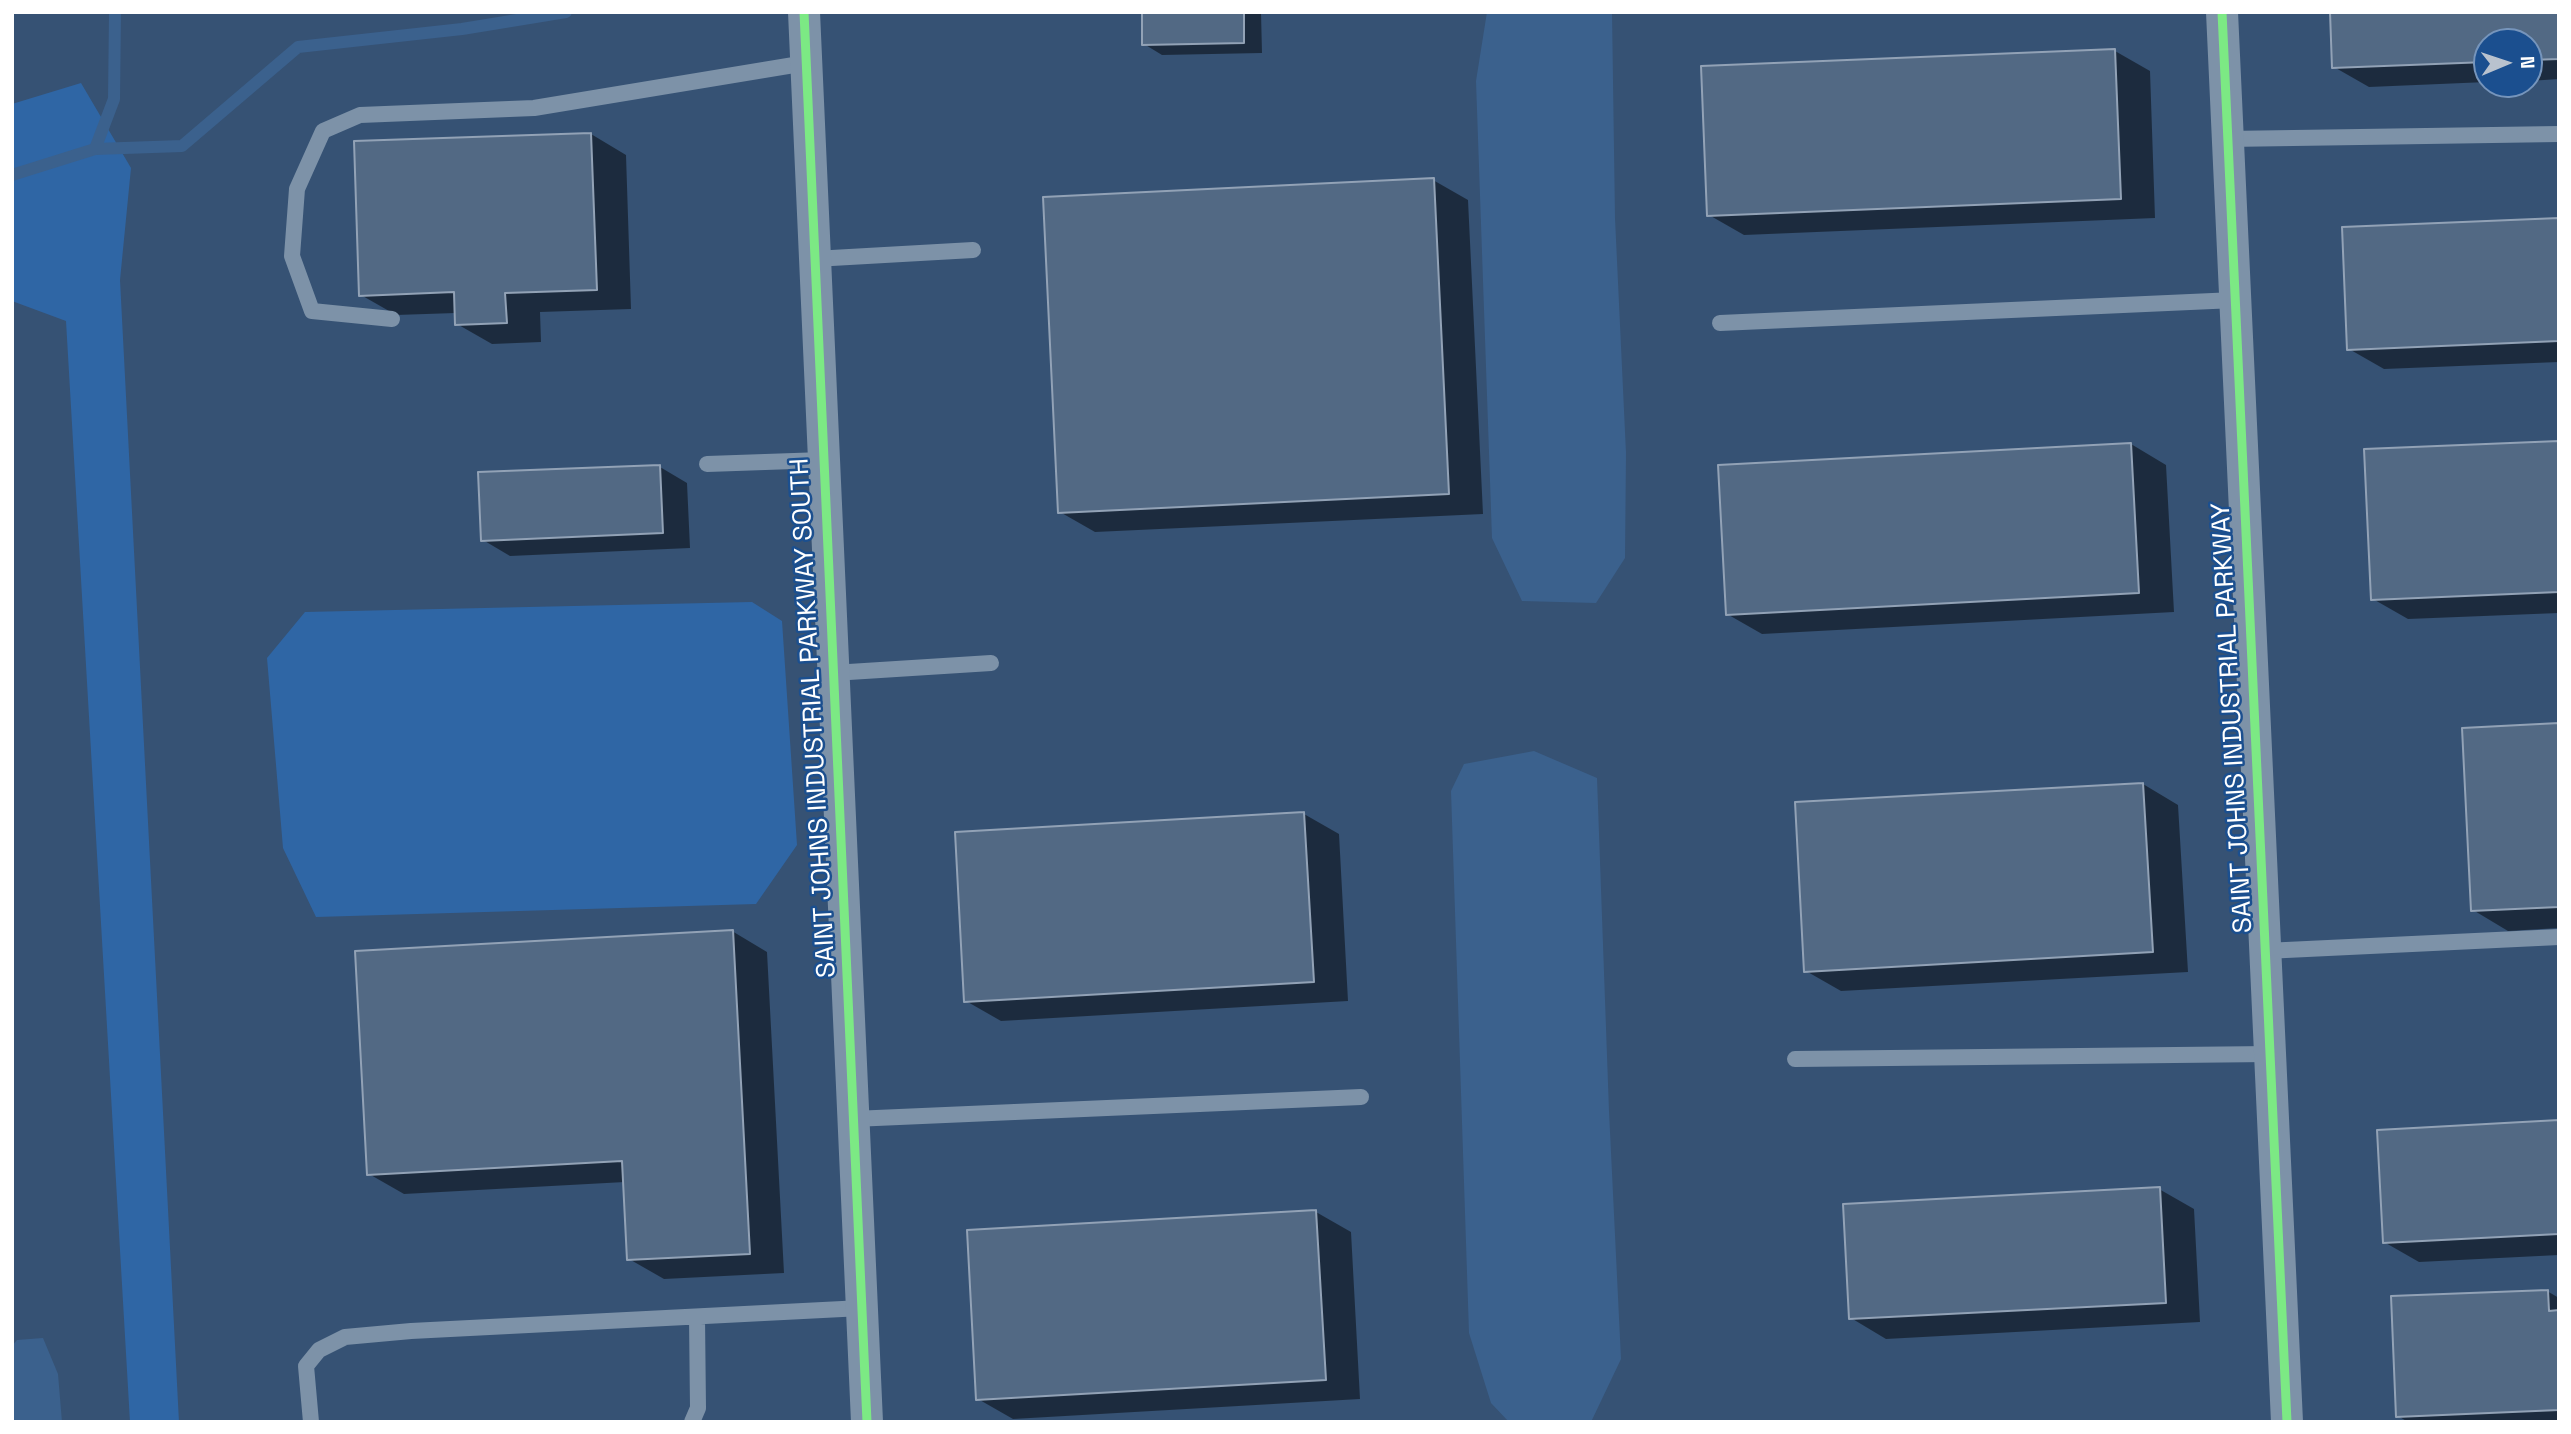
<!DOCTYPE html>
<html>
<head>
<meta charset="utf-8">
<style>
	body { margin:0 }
	#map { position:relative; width:2571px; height:1434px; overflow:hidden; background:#365274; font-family:"Space Grotesk",sans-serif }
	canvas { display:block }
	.frame { position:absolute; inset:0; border:14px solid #fff; pointer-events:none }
	.north { position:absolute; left:2473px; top:28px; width:70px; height:70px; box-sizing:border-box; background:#1b4f8f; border:2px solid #7695bc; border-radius:50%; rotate:88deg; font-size:19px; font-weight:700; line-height:28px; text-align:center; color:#fff }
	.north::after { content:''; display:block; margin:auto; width:24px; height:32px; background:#b9c2ce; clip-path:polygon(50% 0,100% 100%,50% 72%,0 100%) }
</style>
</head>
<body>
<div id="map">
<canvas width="2571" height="1434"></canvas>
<div class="frame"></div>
<div class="north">N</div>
</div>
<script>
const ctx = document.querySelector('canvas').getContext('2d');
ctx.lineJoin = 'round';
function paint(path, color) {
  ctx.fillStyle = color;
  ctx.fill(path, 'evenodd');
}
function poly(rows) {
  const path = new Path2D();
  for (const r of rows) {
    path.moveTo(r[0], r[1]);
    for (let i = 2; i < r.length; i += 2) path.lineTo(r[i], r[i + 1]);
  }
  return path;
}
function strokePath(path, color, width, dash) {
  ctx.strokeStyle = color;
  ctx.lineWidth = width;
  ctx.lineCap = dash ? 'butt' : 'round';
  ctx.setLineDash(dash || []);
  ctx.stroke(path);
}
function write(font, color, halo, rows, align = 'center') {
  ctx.font = font + ' "Space Grotesk",sans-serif';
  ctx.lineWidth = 5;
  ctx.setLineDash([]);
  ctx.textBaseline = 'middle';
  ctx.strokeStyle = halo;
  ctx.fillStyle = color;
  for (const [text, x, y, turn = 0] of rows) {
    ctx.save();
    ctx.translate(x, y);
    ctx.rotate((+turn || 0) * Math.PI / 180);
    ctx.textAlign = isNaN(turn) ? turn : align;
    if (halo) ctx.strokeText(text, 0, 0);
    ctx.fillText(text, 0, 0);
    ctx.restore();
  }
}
paint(poly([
	[81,83,131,168,120,280,179,1422,130,1422,66,321,12,301,12,104],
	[752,602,782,621,797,845,756,904,316,917,283,848,267,658,305,612]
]), '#2f66a5');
paint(poly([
	[1487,12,1612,12,1615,218,1626,453,1625,558,1596,603,1522,601,1492,538,1476,81],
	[1534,751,1597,778,1609,1111,1621,1359,1591,1422,1509,1422,1491,1403,1469,1333,1451,791,1464,764],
	[43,1338,58,1374,62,1422,12,1422,12,1346,17,1340]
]), '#3b618d');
paint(poly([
	[1143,12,1261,12,1262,53,1162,55,1144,44],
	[2559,12,2559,79,2529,81,2529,42,2487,42,2487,82,2369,87,2334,67],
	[2115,51,2150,71,2155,218,1744,235,1709,215],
	[591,134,626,155,631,309,540,312,541,342,492,344,457,324,456,313,396,315,361,295],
	[1433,180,1468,200,1483,514,1095,532,1060,512],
	[2559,220,2559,362,2384,369,2349,349],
	[2559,443,2559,613,2408,619,2373,599],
	[2131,444,2166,465,2174,612,1762,634,1727,614],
	[660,467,687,483,690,548,510,556,483,540],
	[2559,725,2559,928,2508,931,2473,910],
	[2143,784,2178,805,2188,972,1841,991,1806,971],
	[1304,814,1339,834,1348,1001,1001,1021,966,1001],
	[732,931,767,952,784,1273,664,1279,629,1259,625,1182,404,1194,369,1174],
	[2559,1122,2559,1255,2419,1262,2384,1242],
	[2159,1189,2194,1209,2200,1322,1886,1339,1851,1318],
	[1316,1212,1351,1232,1360,1399,1013,1419,978,1399],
	[2547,1291,2559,1298,2559,1422,2408,1422,2398,1416]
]), '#0007');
strokePath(poly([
	[95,149,182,146,298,47,462,29,566,12],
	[12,175,95,149,114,99,115,12]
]), '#3b618d', 12);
const building = poly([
	[1142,12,1244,12,1244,43,1142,45,1142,12],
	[2330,12,2559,12,2559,59,2529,60,2529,42,2487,42,2487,62,2332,68,2330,12],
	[2115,49,2121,199,1707,216,1701,66,2115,49],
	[591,133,597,290,505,293,507,323,455,325,454,292,359,296,354,141,591,133],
	[1434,178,1449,494,1058,513,1043,197,1434,178],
	[2559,218,2559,341,2347,350,2342,227,2559,218],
	[2559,441,2559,592,2371,600,2364,449,2559,441],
	[2131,443,2139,593,1726,615,1718,465,2131,443],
	[660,465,663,533,481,541,478,472,660,465],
	[2559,723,2559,907,2471,911,2462,728,2559,723],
	[2143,783,2153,952,1804,972,1795,802,2143,783],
	[1304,812,1314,982,964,1002,955,832,1304,812],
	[733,930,750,1254,627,1260,622,1161,367,1175,355,951,733,930],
	[2559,1120,2559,1234,2383,1243,2377,1130,2559,1120],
	[2160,1187,2166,1303,1849,1319,1843,1204,2160,1187],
	[1316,1210,1326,1380,976,1400,967,1230,1316,1210],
	[2548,1290,2549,1311,2559,1310,2559,1410,2396,1417,2391,1296,2548,1290]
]);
paint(building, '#526984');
strokePath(building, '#92a2b6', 2);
strokePath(poly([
	[2227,139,2559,134],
	[814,259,973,250],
	[392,319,312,311,292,256,297,189,323,131,360,115,534,108,806,63],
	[1720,323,2235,300],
	[707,464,823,460],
	[833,673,991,663],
	[2265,951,2559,937],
	[1795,1059,2270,1054],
	[853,1119,1361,1097],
	[311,1422,306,1366,319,1350,345,1337,411,1331,862,1308],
	[692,1422,698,1408,697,1317]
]), '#7d92a8', 16);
strokePath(poly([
	[804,12,867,1422],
	[2222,12,2287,1422]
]), '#7d92a8', 32);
strokePath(poly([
	[804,12,867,1422],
	[2222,12,2287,1422]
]), '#7ce984', 9);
write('26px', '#fff', '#1b4f8f', [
	["SAINT JOHNS INDUSTRIAL PARKWAY SOUTH",814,718,-93],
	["SAINT JOHNS INDUSTRIAL PARKWAY",2233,718,-93]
]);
</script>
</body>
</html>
